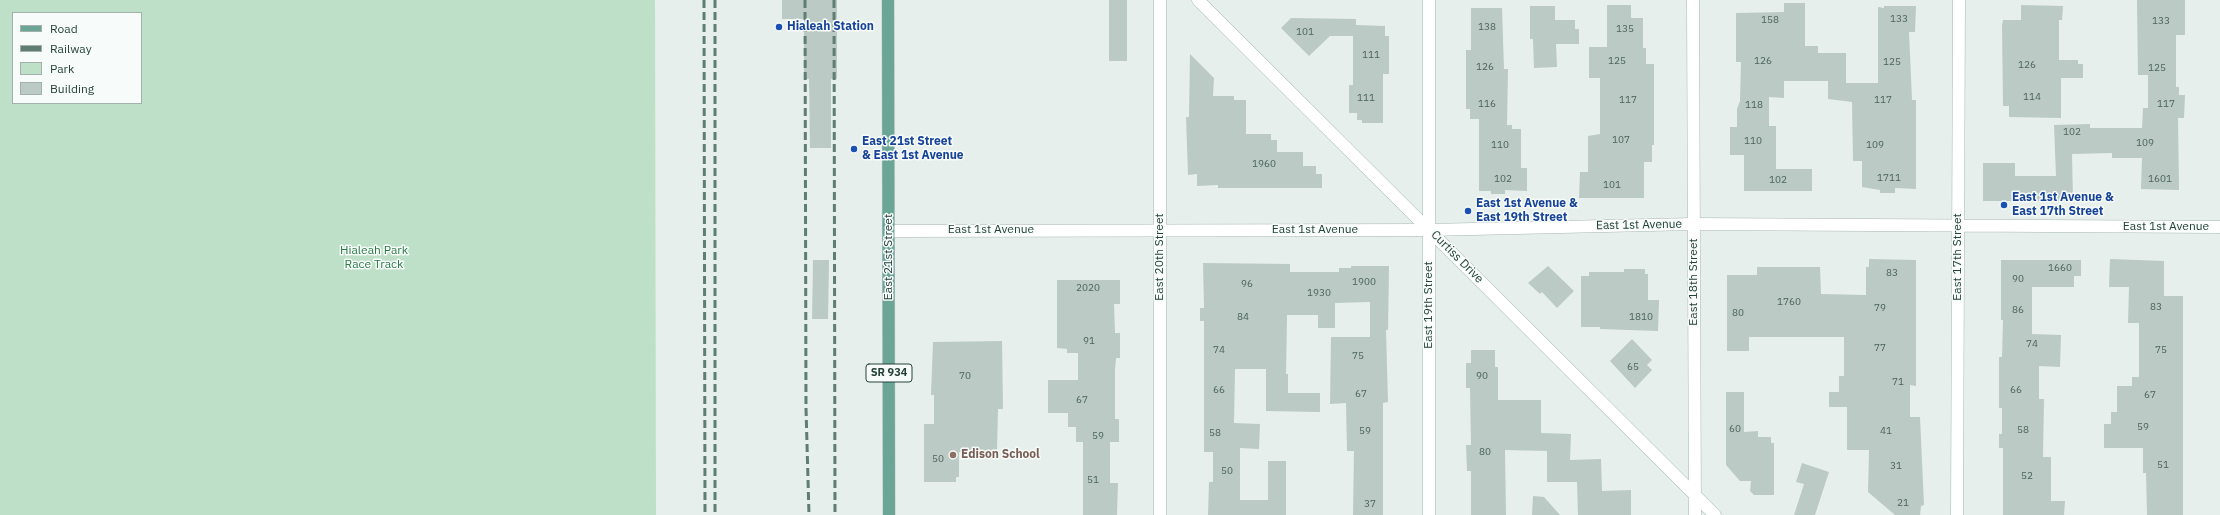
<!DOCTYPE html>
<html>
<head>
<meta charset="utf-8">
<style>
	body { margin:0 }
	#map { position:relative; width:2220px; height:515px; overflow:hidden; background:#e6efeb; font-family:"IBM Plex Sans",sans-serif }
	canvas { display:block }
	.legend { position:absolute; left:12px; top:12px; width:130px; height:92px; box-sizing:border-box; background:#f7fbf9; border:1px solid #a3b1ad; margin:0; padding:5px 7px; list-style:none; font-size:12px; color:#24423a }
	.legend li { display:flex; align-items:center; gap:8px; height:20px }
	.legend b { width:20px; border:1px solid #a3b1ad }
</style>
</head>
<body>
<div id="map">
<canvas width="2220" height="515"></canvas>
<ul class="legend">
<li><b style="height:5px;background:#6aa596"></b>Road</li>
<li><b style="height:5px;background:#5f7d75"></b>Railway</li>
<li><b style="height:11px;background:#bfe0c8"></b>Park</li>
<li><b style="height:11px;background:#bbcac4"></b>Building</li>
</ul>
</div>
<script>
const ctx = document.querySelector('canvas').getContext('2d');
ctx.lineJoin = 'round';
function paint(path, color) {
  ctx.fillStyle = color;
  ctx.fill(path, 'evenodd');
}
function poly(rows) {
  const path = new Path2D();
  for (const r of rows) {
    path.moveTo(r[0], r[1]);
    for (let i = 2; i < r.length; i += 2) path.lineTo(r[i], r[i + 1]);
  }
  return path;
}
function strokePath(path, color, width, dash) {
  ctx.strokeStyle = color;
  ctx.lineWidth = width;
  ctx.lineCap = dash ? 'butt' : 'round';
  ctx.setLineDash(dash || []);
  ctx.stroke(path);
}
function write(font, color, halo, rows, align = 'center') {
  ctx.font = font + ' "IBM Plex Sans",sans-serif';
  ctx.lineWidth = 3;
  ctx.setLineDash([]);
  ctx.textBaseline = 'middle';
  ctx.strokeStyle = halo;
  ctx.fillStyle = color;
  for (const [text, x, y, turn = 0] of rows) {
    ctx.save();
    ctx.translate(x, y);
    ctx.rotate((+turn || 0) * Math.PI / 180);
    ctx.textAlign = isNaN(turn) ? turn : align;
    if (halo) ctx.strokeText(text, 0, 0);
    ctx.fillText(text, 0, 0);
    ctx.restore();
  }
}
paint(poly([
	[0,0,655,0,656,515,0,515],
	[13,13,141,13,141,103,13,103]
]), '#bfe0c8');
paint(poly([
	[782,0,837,0,837,79,831,79,831,148,810,148,809,79,804,79,804,19,782,19],
	[1109,0,1127,0,1127,61,1109,61],
	[2137,0,2185,0,2185,35,2176,35,2176,87,2179,87,2179,95,2185,95,2184,118,2178,118,2179,190,2141,189,2142,158,2112,158,2112,153,2072,154,2073,201,1983,201,1983,163,2015,163,2015,176,2056,176,2054,125,2090,124,2090,128,2142,128,2143,108,2148,108,2148,75,2138,75],
	[1784,3,1805,3,1805,46,1818,46,1818,53,1846,53,1846,83,1878,83,1878,7,1884,8,1884,6,1916,6,1915,32,1909,32,1912,100,1916,100,1916,189,1895,188,1895,193,1880,193,1880,190,1862,187,1862,161,1853,161,1852,102,1828,99,1828,81,1784,81,1784,98,1769,97,1769,126,1776,126,1776,169,1812,169,1812,191,1744,191,1744,155,1730,155,1730,127,1737,127,1737,109,1740,101,1741,62,1736,62,1736,13,1784,12],
	[1607,5,1631,5,1631,18,1643,18,1643,48,1646,48,1646,64,1654,64,1654,145,1652,145,1652,162,1644,162,1644,198,1579,198,1580,172,1588,172,1588,136,1600,134,1600,78,1589,78,1589,47,1607,47],
	[2021,5,2063,6,2062,20,2059,20,2059,60,2078,60,2078,64,2083,64,2083,78,2061,78,2061,118,2009,117,2009,106,2003,106,2002,26,2003,20,2021,20],
	[1530,6,1555,6,1555,20,1575,20,1575,29,1579,29,1579,44,1556,44,1557,67,1534,68,1533,39,1530,39],
	[1471,8,1502,8,1504,69,1508,69,1507,125,1512,125,1512,129,1521,129,1521,168,1527,168,1527,191,1505,190,1505,194,1491,194,1491,191,1479,191,1479,119,1470,119,1470,109,1466,109,1466,50,1471,50],
	[1291,18,1356,19,1356,25,1385,26,1385,36,1389,36,1389,74,1383,74,1383,123,1362,123,1362,120,1357,120,1357,113,1349,113,1349,85,1353,85,1353,36,1330,36,1309,56,1281,28],
	[1190,54,1214,78,1213,96,1234,96,1234,100,1246,100,1246,134,1271,134,1271,140,1277,140,1277,152,1303,152,1303,166,1316,166,1316,174,1322,174,1322,188,1218,188,1218,185,1197,186,1197,174,1188,175,1186,117,1189,117],
	[1869,259,1916,260,1916,386,1910,385,1910,417,1920,417,1924,505,1921,506,1920,515,1895,515,1868,492,1869,450,1847,450,1847,407,1829,407,1829,392,1839,392,1839,376,1844,376,1844,337,1749,337,1749,351,1727,351,1727,275,1757,275,1757,267,1820,267,1821,294,1866,295,1866,267,1869,267],
	[2110,259,2164,261,2164,296,2183,296,2183,515,2147,515,2146,473,2143,473,2143,448,2104,448,2104,424,2111,424,2111,412,2117,412,2117,386,2132,386,2132,377,2139,377,2139,323,2128,323,2129,287,2109,287],
	[813,260,829,260,828,319,812,319],
	[2001,260,2081,260,2081,276,2074,276,2074,287,2032,287,2032,334,2061,335,2060,367,2039,366,2039,399,2044,399,2043,457,2051,457,2051,501,2065,501,2064,515,2003,515,2003,448,1999,448,1999,434,2002,434,2002,408,1999,408,1999,357,2002,357,2003,320,2001,320],
	[1203,263,1290,264,1290,272,1339,272,1339,268,1351,268,1351,266,1389,266,1388,330,1386,330,1388,402,1383,403,1383,515,1353,515,1354,451,1347,451,1346,403,1330,404,1331,337,1370,337,1370,302,1335,303,1335,328,1318,328,1318,315,1287,315,1286,374,1288,374,1288,393,1320,393,1320,412,1266,411,1266,369,1235,369,1234,423,1260,424,1259,449,1240,448,1240,500,1268,500,1268,461,1286,461,1286,515,1208,515,1209,482,1213,482,1213,452,1204,452,1204,321,1200,321,1200,308,1204,308],
	[1548,266,1574,291,1557,308,1542,292,1540,294,1528,283],
	[1624,269,1645,269,1645,274,1648,274,1648,300,1659,300,1658,331,1600,329,1600,327,1581,327,1581,276,1589,276,1589,272,1624,272],
	[1057,280,1120,280,1120,304,1114,304,1115,333,1120,333,1120,358,1116,358,1115,370,1115,419,1119,419,1119,442,1110,442,1110,483,1118,483,1117,515,1083,515,1083,442,1076,442,1076,427,1068,427,1068,413,1048,413,1048,380,1078,380,1078,353,1067,353,1067,349,1057,348],
	[1632,339,1652,360,1647,365,1652,370,1635,388,1610,361],
	[1002,341,1003,409,998,409,997,452,959,452,959,477,956,477,956,482,924,482,924,424,934,424,934,395,931,395,933,342],
	[1471,350,1495,350,1495,367,1498,367,1498,400,1541,400,1541,433,1571,434,1570,460,1601,459,1602,491,1631,490,1631,515,1578,515,1577,482,1547,482,1547,451,1505,450,1506,515,1471,515,1471,471,1467,471,1466,445,1471,445,1470,388,1466,388,1466,363,1471,363],
	[1726,392,1744,392,1744,432,1758,431,1758,437,1771,437,1771,443,1774,443,1774,495,1754,495,1750,491,1751,481,1740,481,1726,465],
	[1802,463,1829,472,1815,515,1794,515,1804,484,1796,482],
	[1533,496,1544,497,1560,515,1532,515]
]), '#bbcac4');
const minor = poly([
	[1198,0,1715,515],
	[1429,0,1429,515],
	[1693,0,1695,515],
	[1160,515,1160,0]
]);
const tertiary = poly([
	[889,231,1429,230,1693,224,2220,227],
	[1957,515,1959,0]
]);
const primary = poly([
	[888,0,889,515]
]);
strokePath(minor, '#a8b8b2', 13);
strokePath(tertiary, '#a8b8b2', 13);
strokePath(primary, '#c2cac8', 13);
strokePath(minor, '#fff', 12);
strokePath(tertiary, '#fff', 12);
strokePath(primary, '#6aa596', 12);
strokePath(poly([
	[704,0,705,515],
	[715,0,715,515],
	[805,0,806,408,809,515],
	[834,0,835,515]
]), '#5f7d75', 3, [8, 4]);
for (const [x, y, r, color] of [
	[779,27,4,"#1a4fb4"],
	[854,149,4,"#1a4fb4"],
	[2004,205,4,"#1a4fb4"],
	[1468,211,4,"#1a4fb4"],
	[953,455,4,"#8d6e63"]
]) {
  const dot = new Path2D();
  dot.arc(x, y, r, 0, 2 * Math.PI);
  ctx.fillStyle = color;
  ctx.fill(dot);
  strokePath(dot, '#f7fbf9', 1.5);
}
write('10px', '#4a645c', null, [
	["133",1899,19],
	["158",1770,20],
	["133",2161,21],
	["138",1487,27],
	["135",1625,29],
	["101",1305,32],
	["111",1371,55],
	["125",1617,61],
	["126",1763,61],
	["125",1892,62],
	["126",2027,65],
	["126",1485,67],
	["125",2157,68],
	["114",2032,97],
	["111",1366,98],
	["117",1628,100],
	["117",1883,100],
	["116",1487,104],
	["117",2166,104],
	["118",1754,105],
	["102",2072,132],
	["107",1621,140],
	["110",1753,141],
	["109",2145,143],
	["110",1500,145],
	["109",1875,145],
	["1960",1264,164],
	["1711",1889,178],
	["102",1503,179],
	["1601",2160,179],
	["102",1778,180],
	["101",1612,185],
	["1660",2060,268],
	["83",1892,273],
	["90",2018,279],
	["1900",1364,282],
	["96",1247,284],
	["2020",1088,288],
	["1930",1319,293],
	["1760",1789,302],
	["83",2156,307],
	["79",1880,308],
	["86",2018,310],
	["80",1738,313],
	["84",1243,317],
	["1810",1641,317],
	["91",1089,341],
	["74",2032,344],
	["77",1880,348],
	["74",1219,350],
	["75",2161,350],
	["75",1358,356],
	["65",1633,367],
	["70",965,376],
	["90",1482,376],
	["71",1898,382],
	["66",1219,390],
	["66",2016,390],
	["67",1361,394],
	["67",2150,395],
	["67",1082,400],
	["59",2143,427],
	["60",1735,429],
	["58",2023,430],
	["59",1365,431],
	["41",1886,431],
	["58",1215,433],
	["59",1098,436],
	["80",1485,452],
	["50",938,459],
	["51",2163,465],
	["31",1896,466],
	["50",1227,471],
	["52",2027,476],
	["51",1093,480],
	["21",1903,503],
	["37",1370,504]
]);
for (const [x, y, w] of [
	[889,373,46]
]) {
  const box = new Path2D();
  box.roundRect(x - w / 2, y - 9, w, 18, 3);
  ctx.fillStyle = '#f7fbf9';
  ctx.fill(box);
  strokePath(box, '#24423a', 1);
}
write('bold 11px', '#24423a', null, [
	["SR 934",889,373]
]);
write('bold 12px', '#164399', '#f7fbf9', [
	["Hialeah Station",787,27],
	["East 21st Street",862,142],
	["& East 1st Avenue",862,156],
	["East 1st Avenue &",2012,198],
	["East 17th Street",2012,212],
	["East 1st Avenue &",1476,204],
	["East 19th Street",1476,218]
], 'left');
write('12px', '#24423a', '#f7fbf9', [
	["East 1st Avenue",1639,225,-1],
	["East 1st Avenue",2166,227],
	["East 1st Avenue",991,230],
	["East 1st Avenue",1315,230],
	["East 21st Street",889,257,-90],
	["East 20th Street",1160,257,-90],
	["Curtiss Drive",1457,257,45],
	["East 17th Street",1958,257,-90],
	["East 18th Street",1694,282,-90],
	["East 19th Street",1429,305,-90]
]);
write('12px', '#2d7a4b', '#f7fbf9', [
	["Hialeah Park",374,251],
	["Race Track",374,265]
]);
write('bold 12px', '#785e54', '#f7fbf9', [
	["Edison School",961,455]
], 'left');
</script>
</body>
</html>
